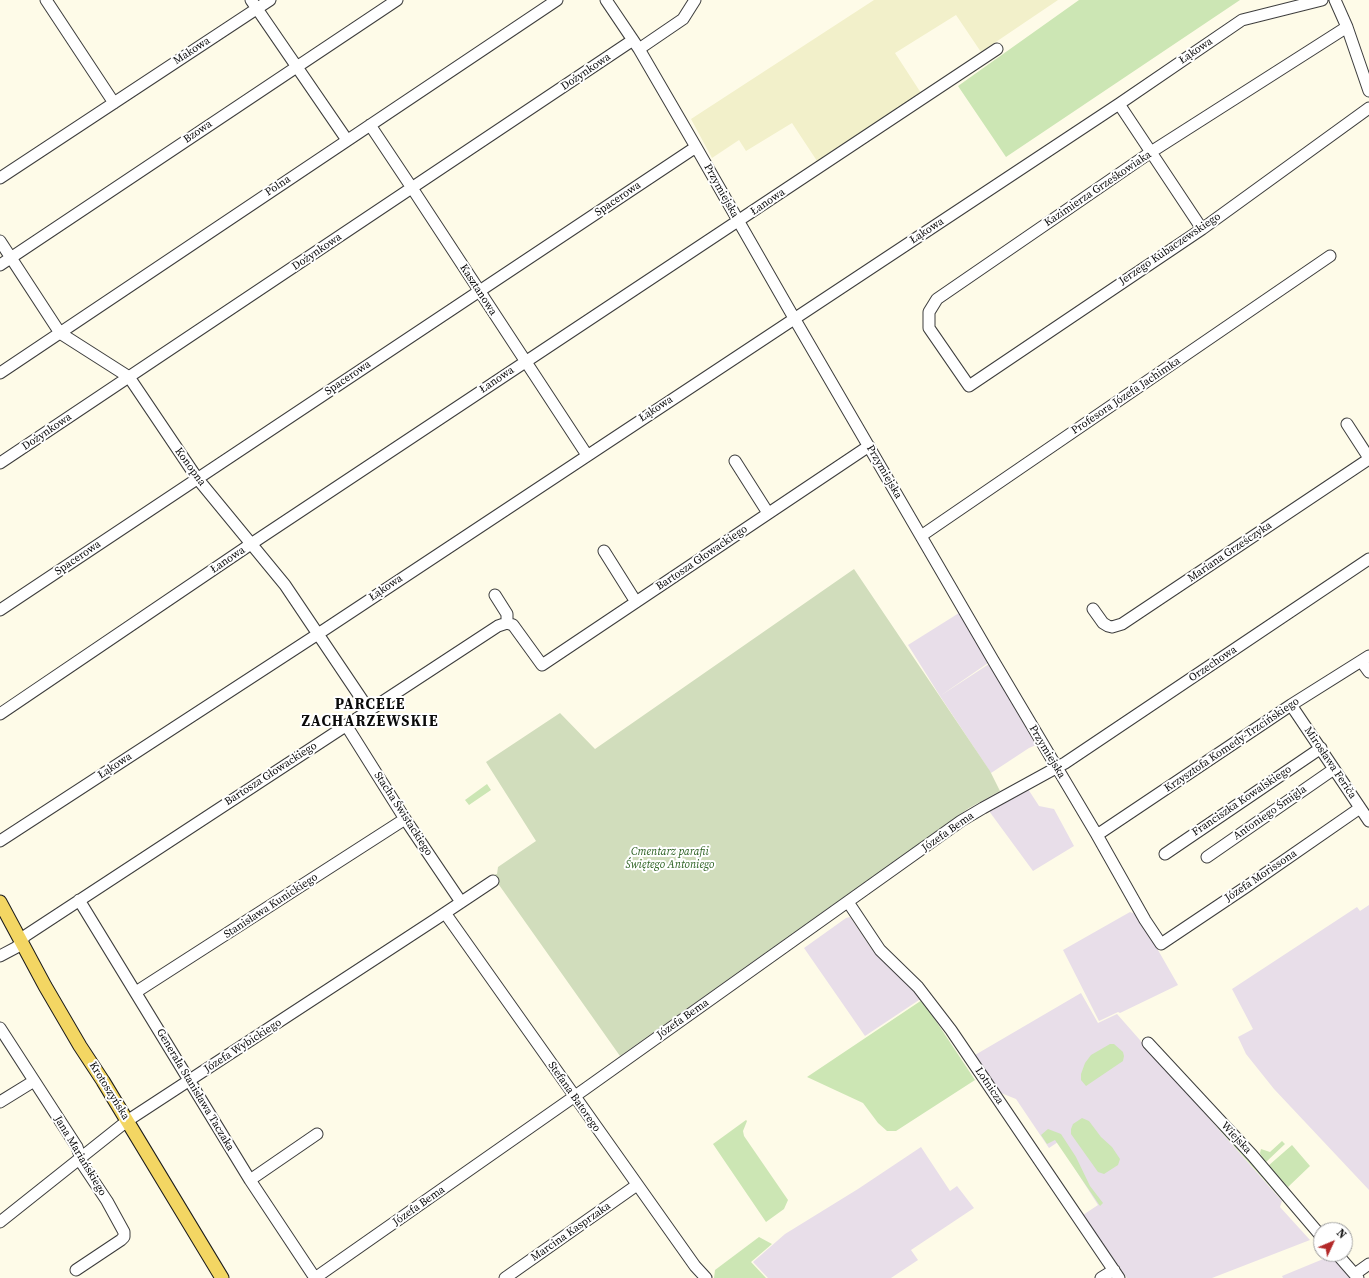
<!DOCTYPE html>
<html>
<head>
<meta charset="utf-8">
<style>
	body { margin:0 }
	#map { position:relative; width:1369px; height:1278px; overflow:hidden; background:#fefbe8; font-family:"Source Serif 4",serif }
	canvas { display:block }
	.north { position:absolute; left:1313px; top:1222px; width:40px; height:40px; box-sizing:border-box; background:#fff; border:1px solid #9d9d9d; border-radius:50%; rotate:46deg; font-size:11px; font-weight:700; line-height:16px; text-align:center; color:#0a0a0a }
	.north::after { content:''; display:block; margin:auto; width:14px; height:18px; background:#b32929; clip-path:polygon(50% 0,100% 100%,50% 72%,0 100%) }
</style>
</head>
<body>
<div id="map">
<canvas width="1369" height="1278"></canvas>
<div class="north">N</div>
</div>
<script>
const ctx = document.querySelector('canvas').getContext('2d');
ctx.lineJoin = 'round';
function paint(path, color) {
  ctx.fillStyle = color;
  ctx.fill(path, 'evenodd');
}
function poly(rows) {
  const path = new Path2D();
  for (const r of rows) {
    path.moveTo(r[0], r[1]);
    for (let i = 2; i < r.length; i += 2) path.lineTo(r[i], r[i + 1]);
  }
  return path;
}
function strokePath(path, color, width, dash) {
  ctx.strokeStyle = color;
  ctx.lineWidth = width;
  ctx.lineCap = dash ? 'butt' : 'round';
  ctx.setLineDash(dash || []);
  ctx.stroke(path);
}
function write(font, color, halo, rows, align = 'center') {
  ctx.font = font + ' "Source Serif 4",serif';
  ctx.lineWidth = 4;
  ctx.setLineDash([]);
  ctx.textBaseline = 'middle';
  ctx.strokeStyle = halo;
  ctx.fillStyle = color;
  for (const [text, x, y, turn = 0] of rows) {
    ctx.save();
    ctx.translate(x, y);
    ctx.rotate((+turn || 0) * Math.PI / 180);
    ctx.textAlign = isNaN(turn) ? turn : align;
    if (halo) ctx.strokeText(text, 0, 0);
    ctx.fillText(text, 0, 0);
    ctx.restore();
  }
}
paint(poly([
	[959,613,988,663,940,696,908,645],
	[989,664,1036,745,1029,748,991,773,940,696],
	[1028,789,1039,806,1054,809,1074,846,1033,871,989,811],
	[1369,905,1369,1190,1274,1089,1246,1054,1238,1037,1253,1029,1232,989,1357,907,1360,911],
	[1130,912,1138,915,1178,985,1120,1013,1118,1012,1099,1021,1063,950],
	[850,917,873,951,922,998,865,1036,804,948,846,918],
	[1081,993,1098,1023,1117,1014,1282,1201,1280,1207,1310,1240,1212,1278,1127,1278,1083,1215,1098,1205,1058,1142,1049,1148,1016,1099,1001,1093,975,1055],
	[921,1147,950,1191,957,1186,974,1208,911,1250,918,1260,891,1278,768,1278,753,1262,785,1234,858,1189],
	[1333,1255,1352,1278,1283,1278,1282,1276]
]), '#e8dee9');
paint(poly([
	[874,0,1058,0,981,52,956,15,895,53,921,93,817,161,792,123,746,151,739,140,712,158,691,119]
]), '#f2f0ca');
paint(poly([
	[1079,0,1240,0,1006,157,958,86],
	[487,784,491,790,469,805,465,800],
	[922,1000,975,1080,896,1131,887,1131,878,1123,863,1103,807,1077],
	[1110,1044,1114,1044,1123,1052,1124,1056,1123,1061,1086,1086,1081,1080,1081,1074,1085,1063,1091,1055],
	[1082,1118,1089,1121,1101,1137,1112,1147,1120,1159,1118,1165,1104,1174,1098,1172,1071,1134,1071,1129,1073,1124],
	[746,1120,747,1121,743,1131,744,1136,788,1200,784,1209,766,1222,713,1144],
	[1217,1127,1223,1129,1284,1198,1283,1201],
	[1048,1129,1061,1134,1076,1157,1090,1186,1103,1203,1100,1206,1055,1140,1047,1144,1041,1135],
	[1282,1141,1285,1144,1265,1163,1260,1153,1261,1149,1270,1152],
	[1292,1145,1310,1166,1288,1187,1268,1166],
	[759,1237,772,1244,751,1262,766,1278,714,1278,715,1270]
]), '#cce6b4');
paint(poly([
	[854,569,990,771,1000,791,969,808,620,1056,492,875,497,874,498,867,536,841,486,762,560,713,595,749]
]), '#d1ddbc');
const minor = poly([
	[46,0,114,103],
	[251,0,347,140],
	[606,0,639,49,696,147,794,318,993,660,1097,835,1145,920,1161,944,1246,887,1360,808],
	[1335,0,1347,27,1369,91],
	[1347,27,1151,152,937,299,929,312,929,328,969,386,1202,229,1369,108],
	[639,49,683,19,695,0],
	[1119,104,1202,229],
	[370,125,412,188,587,455],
	[0,178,270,0],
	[0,241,60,333,129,377,197,478,285,585,369,710],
	[0,265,397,0],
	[0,373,557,0],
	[1347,424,1369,458],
	[735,461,768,513],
	[0,463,633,40],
	[921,536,1330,256],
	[604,551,636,602],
	[495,595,507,614,507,623],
	[1093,609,1103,623,1108,626,1112,627,1122,624,1369,459],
	[0,610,696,147],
	[1361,661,1369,672],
	[1291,705,1369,821],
	[0,714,251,544,997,49],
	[346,725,405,819,461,902],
	[1097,835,1291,705,1369,656],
	[0,841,318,634,1119,104,1242,20,1322,0],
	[1165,854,1321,748],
	[1207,857,1334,769],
	[79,900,250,1180,315,1278],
	[848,902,880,950,918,987,951,1030,1119,1278],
	[445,913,695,1266,706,1278],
	[0,956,17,947,25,936,54,917,498,626,507,623,513,625,542,665,869,446],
	[136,992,405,819],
	[0,1028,77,1147,83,1165,107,1201,124,1232,124,1237,121,1240,76,1270],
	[1148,1043,1252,1155,1321,1236],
	[0,1102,34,1081],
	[250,1180,317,1134],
	[0,1222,127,1121,436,919,493,881],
	[1337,1254,1358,1278],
	[1355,1274,1369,1264],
	[315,1278,585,1089,961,821,983,808,1065,763,1369,559],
	[505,1278,637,1185],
	[1101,1278,1114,1270]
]);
const major = poly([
	[0,902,45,986,80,1046,103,1081,222,1278]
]);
strokePath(minor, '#3d3d3d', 13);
strokePath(major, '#1b1b1b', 15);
strokePath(minor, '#fff', 11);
strokePath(major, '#f3d663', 13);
write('11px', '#0a0a0a', '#fff', [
	["Makowa",192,51,-33],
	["Łąkowa",1196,51,-34],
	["Dożynkowa",586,72,-34],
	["Bzowa",198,132,-34],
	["Polna",278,186,-34],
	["Kazimierza Grześkowiaka",1098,189,-34],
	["Przymiejska",721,191,61],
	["Spacerowa",618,199,-34],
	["Łanowa",768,202,-34],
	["Łąkowa",927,231,-33],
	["Jerzego Kubaczewskiego",1170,249,-34],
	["Dożynkowa",317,252,-34],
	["Kasztanowa",478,290,57],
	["Spacerowa",348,378,-34],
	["Łanowa",497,380,-34],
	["Profesora Józefa Jachimka",1126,396,-34],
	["Łąkowa",656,409,-33],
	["Dożynkowa",47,432,-34],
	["Konopna",190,467,54],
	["Przymiejska",884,472,60],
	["Mariana Grześczyka",1230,552,-34],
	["Spacerowa",78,558,-34],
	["Bartosza Głowackiego",702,558,-34],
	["Łanowa",228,560,-34],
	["Łąkowa",386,588,-34],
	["Orzechowa",1213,664,-34],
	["Krzysztofa Komedy-Trzcińskiego",1232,745,-34],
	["Przymiejska",1047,752,59],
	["Mirosława Feriča",1330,763,56],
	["Łąkowa",115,766,-33],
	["Bartosza Głowackiego",271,774,-33],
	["Franciszka Kowalskiego",1242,801,-34],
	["Antoniego Śmigla",1270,813,-35],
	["Stacha Świstackiego",403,814,57],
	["Józefa Bema",948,832,-35],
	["Józefa Morissona",1261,876,-34],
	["Stanisława Kunickiego",271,906,-33],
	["Józefa Bema",683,1019,-35],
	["Józefa Wybickiego",243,1046,-33],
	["Lotnicza",989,1086,56],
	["Generała Stanisława Taczaka",195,1090,59],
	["Krotoszyńska",109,1091,58],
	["Stefana Batorego",574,1097,55],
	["Wiejska",1236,1138,47],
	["Jana Mariańskiego",80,1156,59],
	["Józefa Bema",419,1206,-35],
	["Marcina Kasprzaka",571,1232,-35]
]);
write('italic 11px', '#285e1e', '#fff', [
	["Cmentarz parafii",670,852],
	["Świętego Antoniego",670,865]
]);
ctx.letterSpacing = '1px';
write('bold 15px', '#0a0a0a', '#fff', [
	["PARCELE",370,705],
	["ZACHARZEWSKIE",370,722]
]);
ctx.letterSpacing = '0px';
</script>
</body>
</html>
